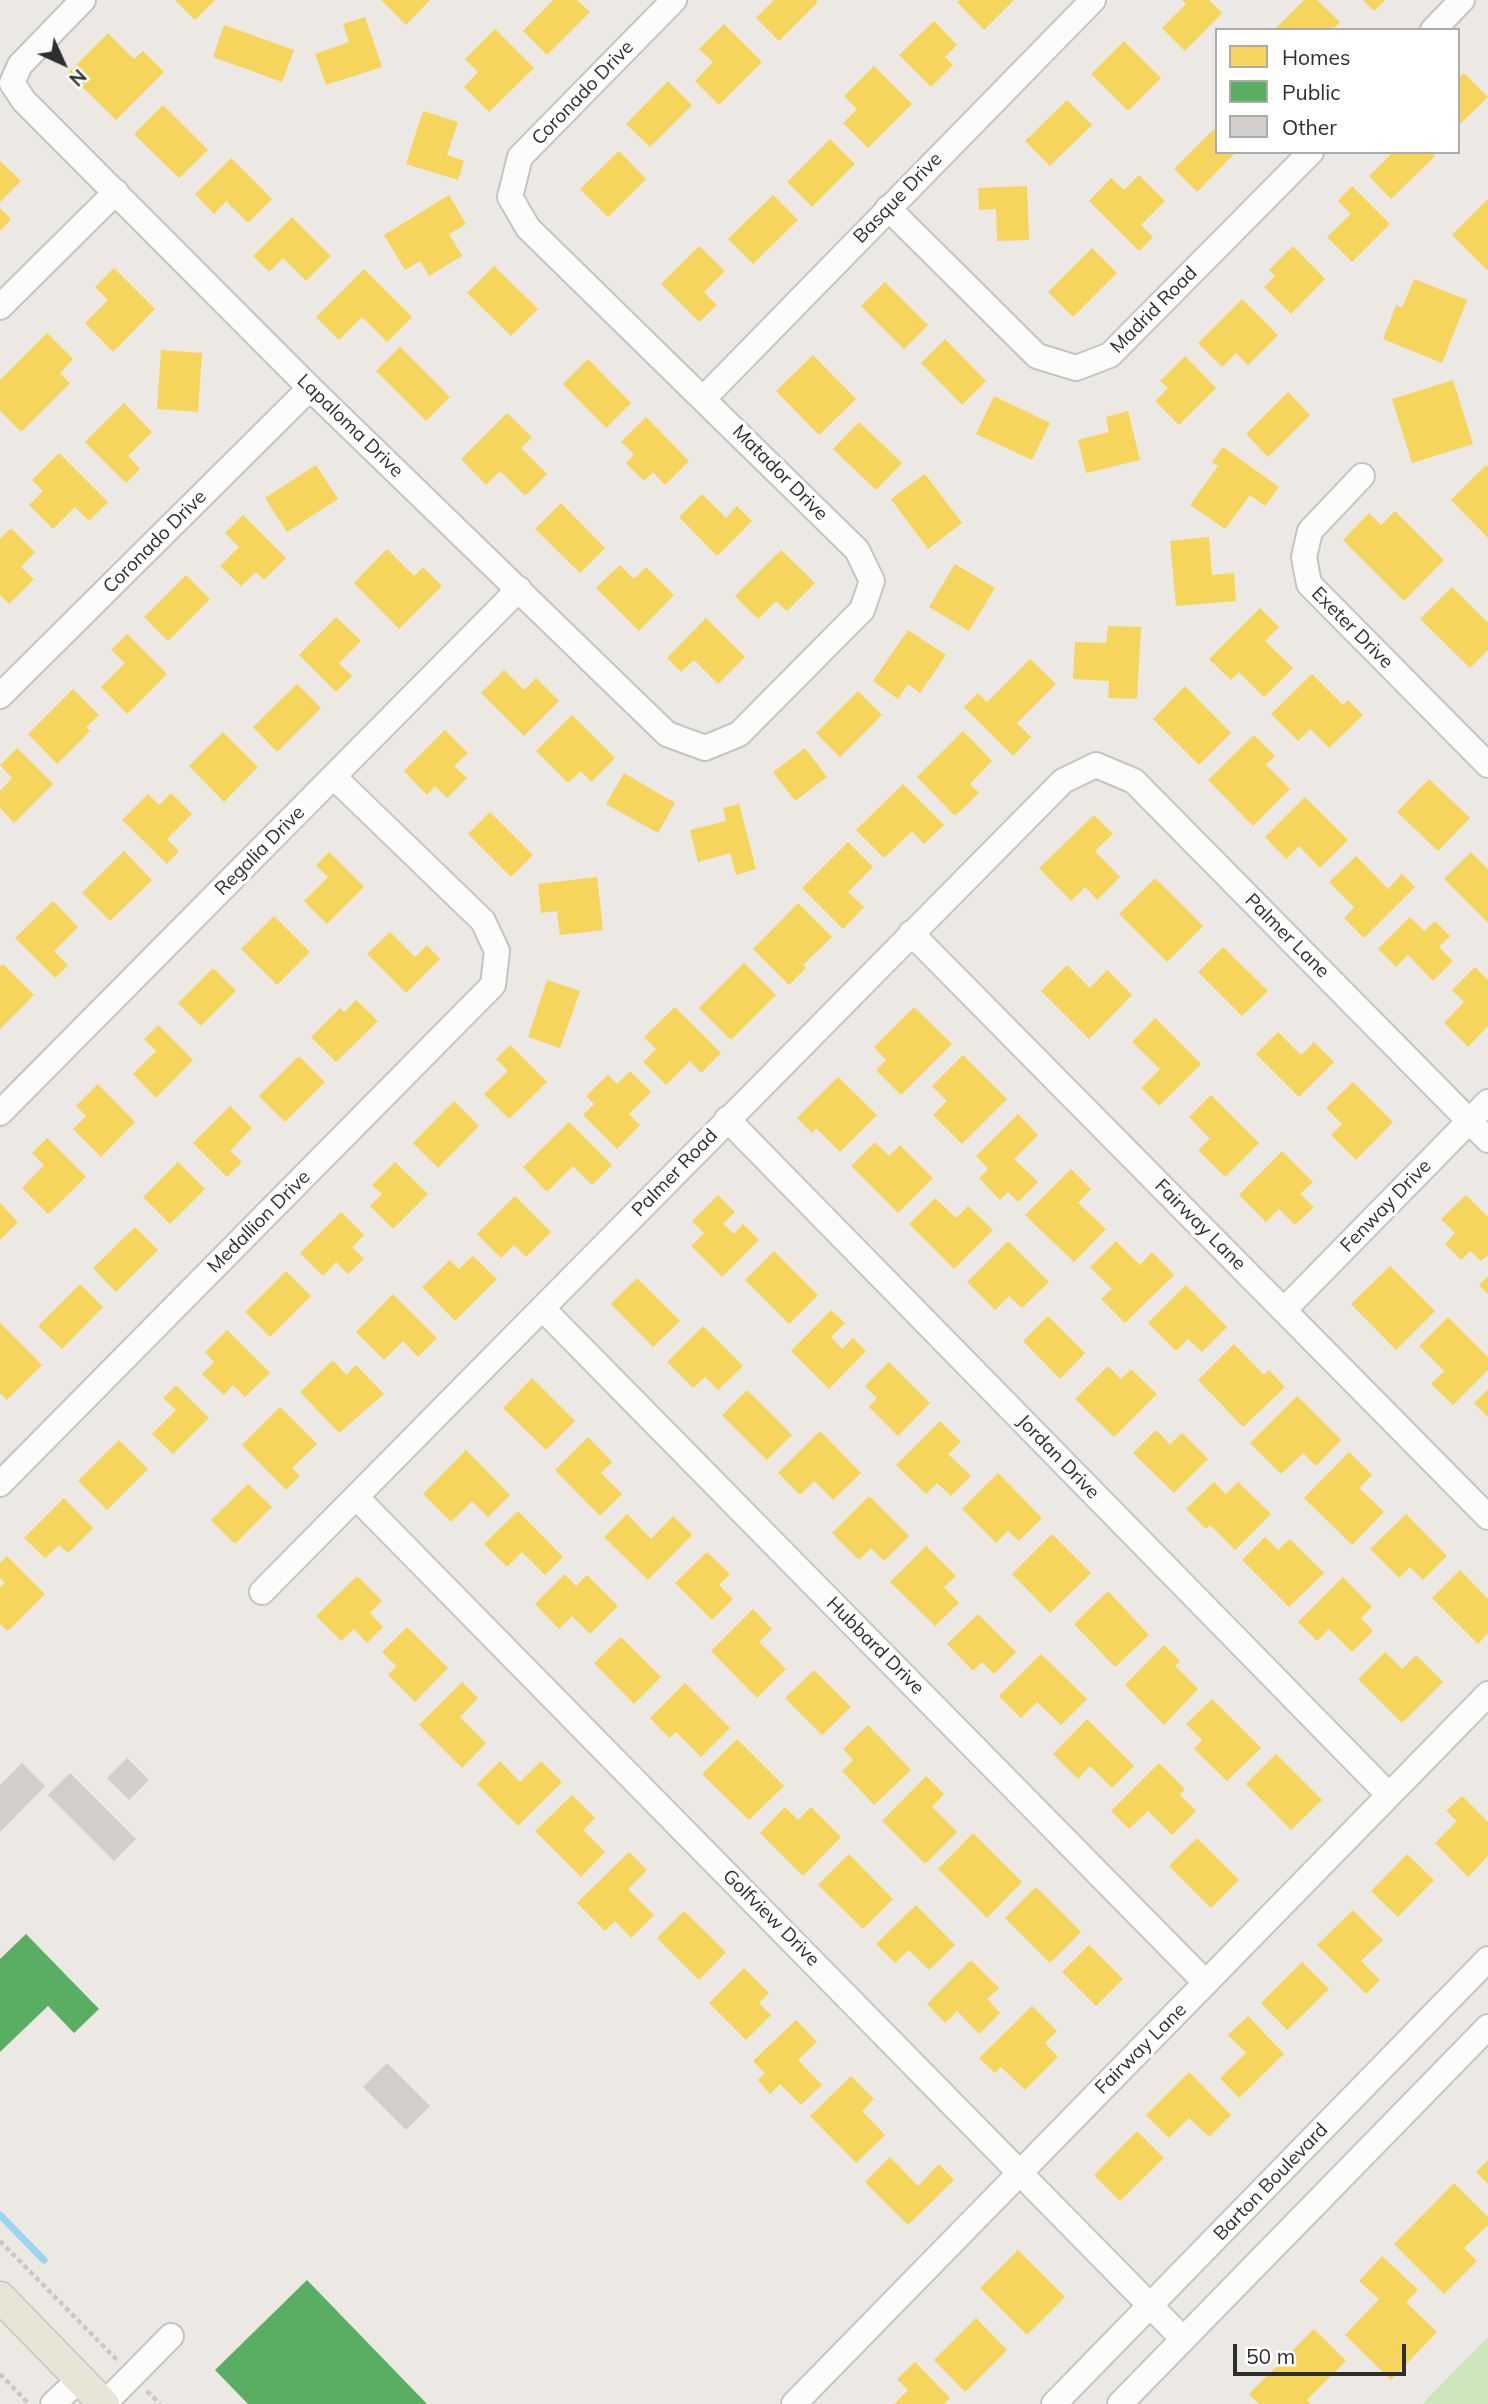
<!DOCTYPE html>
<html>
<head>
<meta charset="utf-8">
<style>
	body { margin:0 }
	#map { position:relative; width:1488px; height:2404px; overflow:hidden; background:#ece8e4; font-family:Mulish,sans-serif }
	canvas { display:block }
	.legend { position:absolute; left:1215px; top:28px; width:245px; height:126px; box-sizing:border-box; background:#fff; border:2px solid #ababab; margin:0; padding:9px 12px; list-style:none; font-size:21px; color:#2e2e2e }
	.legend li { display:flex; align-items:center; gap:14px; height:35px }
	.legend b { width:35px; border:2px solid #ababab }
	.north { position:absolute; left:28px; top:28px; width:70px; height:70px; -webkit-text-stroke:5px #fff; paint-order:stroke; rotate:135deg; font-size:19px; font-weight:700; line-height:28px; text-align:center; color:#2e2e2e }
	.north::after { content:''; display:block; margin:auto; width:24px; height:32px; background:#2e2e2e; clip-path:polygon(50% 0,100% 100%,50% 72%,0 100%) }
	.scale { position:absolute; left:1233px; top:2344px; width:173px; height:32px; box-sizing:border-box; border:4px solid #2e2e2e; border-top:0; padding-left:9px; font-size:21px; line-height:24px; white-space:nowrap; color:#2e2e2e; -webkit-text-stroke:5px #fff; paint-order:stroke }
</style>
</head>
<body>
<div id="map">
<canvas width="1488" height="2404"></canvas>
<ul class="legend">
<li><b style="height:19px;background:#f6d55c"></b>Homes</li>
<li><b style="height:19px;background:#5aae61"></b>Public</li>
<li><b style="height:19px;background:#d1cecb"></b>Other</li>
</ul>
<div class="north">N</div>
<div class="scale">50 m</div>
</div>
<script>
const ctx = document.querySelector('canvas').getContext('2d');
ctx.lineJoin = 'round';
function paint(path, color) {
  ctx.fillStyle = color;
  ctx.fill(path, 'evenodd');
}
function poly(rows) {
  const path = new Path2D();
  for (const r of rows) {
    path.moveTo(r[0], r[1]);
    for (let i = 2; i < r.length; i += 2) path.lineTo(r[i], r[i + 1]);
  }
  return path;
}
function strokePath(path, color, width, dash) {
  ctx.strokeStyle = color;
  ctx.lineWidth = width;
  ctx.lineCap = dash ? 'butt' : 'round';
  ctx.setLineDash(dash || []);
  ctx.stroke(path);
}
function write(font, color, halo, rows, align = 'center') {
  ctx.font = font + ' Mulish,sans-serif';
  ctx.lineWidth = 7;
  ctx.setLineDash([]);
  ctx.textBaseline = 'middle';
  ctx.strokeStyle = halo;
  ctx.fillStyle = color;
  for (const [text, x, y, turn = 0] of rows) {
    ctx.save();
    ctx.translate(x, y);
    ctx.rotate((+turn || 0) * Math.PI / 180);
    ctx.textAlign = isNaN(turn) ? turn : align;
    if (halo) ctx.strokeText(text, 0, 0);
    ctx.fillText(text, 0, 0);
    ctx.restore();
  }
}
paint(poly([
	[1488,2337,1488,2404,1422,2404]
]), '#cee6be');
paint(poly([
	[175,0,215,0,195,20],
	[381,0,430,0,406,25],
	[553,0,577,0,590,12,547,55,523,31],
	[774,0,816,0,818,2,779,41,756,18],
	[960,0,1014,0,984,30,957,2],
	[1182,0,1209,0,1222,13,1185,51,1162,28,1186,4],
	[1304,0,1317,0,1340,22,1332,30,1274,30],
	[1363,0,1385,0,1374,11],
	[365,17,382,67,326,85,315,54,349,42,343,24],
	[934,21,957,45,945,57,953,65,931,87,899,55],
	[724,24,762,62,719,105,695,81,713,62,699,49],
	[224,25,294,50,282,82,213,57],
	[495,29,534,68,489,112,464,87,478,72,465,59],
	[108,33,134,59,143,51,164,72,116,120,68,73],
	[1124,41,1161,78,1128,111,1091,74],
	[874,66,912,104,868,148,843,123,857,109,844,96],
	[1464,73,1488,97,1458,126,1458,79],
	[668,81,692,105,650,147,626,124],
	[1067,100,1092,125,1050,166,1025,141],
	[163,105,208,150,179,178,134,134],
	[423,111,458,122,447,155,464,161,458,180,406,164],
	[1217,126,1217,152,1236,152,1197,192,1174,169],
	[830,139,855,164,812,207,787,182],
	[619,151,646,179,608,217,580,189],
	[1393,152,1431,152,1435,156,1391,199,1369,176],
	[231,158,272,199,248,223,226,201,214,214,195,194],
	[0,161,21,181,0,202],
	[1139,175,1165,201,1141,225,1153,237,1139,251,1089,201,1111,178,1124,190],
	[1027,186,1029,240,997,241,996,209,979,210,978,188],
	[1352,186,1390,224,1352,262,1327,237,1351,214,1338,201],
	[449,195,466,224,449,234,462,256,429,276,420,261,405,270,384,235],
	[773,195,798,220,753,264,728,239],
	[1488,199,1488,271,1452,235],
	[0,208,11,219,0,231],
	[292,217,331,256,306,281,283,258,269,272,253,256],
	[699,246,725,271,704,292,717,305,699,322,661,284],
	[1293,246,1325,279,1291,314,1264,287,1275,276,1269,270],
	[1092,248,1117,273,1073,317,1048,292],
	[494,266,538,309,511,336,467,293],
	[114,268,155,309,113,352,85,323,108,300,95,287],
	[364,269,412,317,387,342,362,317,339,340,316,317],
	[1414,279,1467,300,1442,363,1383,339,1396,305,1402,308],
	[885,282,928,325,904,349,861,306],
	[1242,299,1278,335,1248,365,1236,353,1222,367,1198,343],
	[47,333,73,359,60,373,70,383,21,432,0,411,0,380],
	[945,339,986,381,962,405,921,363],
	[400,347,450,397,426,421,376,371],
	[161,350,202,353,198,412,157,409],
	[813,355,856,399,819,435,776,391],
	[1185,356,1216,388,1179,425,1155,401,1168,388,1160,381],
	[588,359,631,403,606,428,563,384],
	[1453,380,1473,444,1412,463,1392,399],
	[1288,392,1310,415,1268,457,1246,434],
	[994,396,1050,423,1032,460,976,434],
	[124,403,152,432,128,456,140,469,126,483,85,442],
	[1128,411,1140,460,1086,473,1078,440,1109,432,1106,417],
	[507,413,532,437,521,448,547,474,525,496,500,471,486,485,461,459],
	[646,417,689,461,665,485,653,472,644,481,626,463,634,454,621,442],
	[859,422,902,463,876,490,833,449],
	[1223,447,1279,487,1265,506,1250,495,1225,529,1190,505,1218,466,1212,462],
	[59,453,108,502,89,521,75,507,53,529,29,505,43,491,32,480],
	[316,465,338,499,287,532,265,498],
	[1486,465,1488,467,1488,538,1451,500],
	[925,474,962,523,928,549,891,499],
	[702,494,726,518,737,506,752,521,717,556,679,517],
	[561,503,605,548,580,573,535,529],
	[1395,511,1444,560,1404,601,1343,540,1369,513,1381,525],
	[243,515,286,558,264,580,256,572,241,586,220,566,239,547,225,533],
	[11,528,35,552,21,567,34,579,9,604,0,595,0,539],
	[1209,537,1212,575,1234,573,1236,601,1176,606,1170,541],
	[387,549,414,576,423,567,442,586,399,629,354,583],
	[781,550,815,583,787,611,776,601,758,619,735,596],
	[955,564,995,588,969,631,929,607],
	[620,565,634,579,646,567,674,595,639,631,596,588],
	[186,575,210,599,168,641,144,617],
	[1452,587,1488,623,1488,650,1470,668,1420,619],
	[1260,608,1279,627,1265,641,1293,668,1264,697,1239,672,1231,680,1209,659],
	[336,617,361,641,339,663,352,676,336,692,299,655],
	[706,618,745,657,718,684,694,660,681,672,667,658],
	[1108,626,1141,627,1137,699,1108,698,1109,681,1073,679,1075,642,1106,643],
	[908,630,946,655,920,693,908,684,898,699,873,681],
	[127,634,167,674,127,714,101,687,125,663,111,650],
	[1030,659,1056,684,1017,723,1031,737,1013,756,964,707,978,693,987,702],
	[504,670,524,690,536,678,559,701,524,736,481,693],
	[1312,674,1343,705,1348,700,1363,715,1329,748,1310,729,1298,741,1271,714],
	[297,684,321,708,277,752,253,727],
	[1185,686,1231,733,1199,765,1153,719],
	[73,689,99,715,86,727,90,731,57,764,28,734],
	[858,691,882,715,840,757,816,733],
	[572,715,615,758,591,782,581,771,568,783,536,751],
	[445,730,468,753,454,766,467,778,447,798,435,786,427,795,404,771],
	[963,731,992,761,970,784,979,793,955,816,917,777],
	[223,732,258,767,224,802,189,766],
	[1254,735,1275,756,1266,765,1290,789,1253,826,1208,780],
	[17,748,53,784,14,823,0,808,0,791,12,778,0,765],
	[805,748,827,777,795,801,773,772],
	[624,773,675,803,658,833,606,804],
	[1429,779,1470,818,1438,851,1397,812],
	[903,784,944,825,924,844,912,831,884,858,856,830],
	[171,793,192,814,167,839,179,851,167,864,122,820,148,794,159,805],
	[1305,797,1348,840,1320,868,1299,846,1286,859,1265,837],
	[739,804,756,869,736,875,730,853,698,862,690,830,726,821,723,808],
	[490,812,533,855,511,877,468,834],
	[1094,815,1113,834,1095,851,1120,877,1097,900,1085,887,1071,901,1039,868],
	[848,842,873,867,848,892,864,907,843,929,802,888],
	[124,851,152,880,110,921,82,893],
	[329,852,364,887,327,924,304,901,328,877,316,865],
	[1471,852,1488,869,1488,923,1444,879],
	[1356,856,1388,889,1402,874,1415,887,1364,938,1344,918,1354,907,1329,882],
	[597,877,603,930,560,935,557,911,541,913,538,884],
	[1155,878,1203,926,1167,962,1119,914],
	[53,901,78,927,54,951,68,965,55,978,15,938],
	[798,903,832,937,803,965,806,968,789,985,753,949],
	[274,916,310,952,277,985,241,949],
	[1410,917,1424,931,1435,921,1450,936,1439,947,1453,961,1433,981,1408,955,1396,967,1378,949],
	[390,932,415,957,427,945,440,959,406,993,367,954],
	[1223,947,1268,991,1242,1016,1198,972],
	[744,963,776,995,731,1040,699,1008],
	[3,964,34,995,0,1029,0,966],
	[1067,965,1090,988,1107,970,1132,995,1089,1039,1041,991],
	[1475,967,1488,980,1488,1026,1468,1047,1444,1023,1464,1002,1452,990],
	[213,968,236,991,201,1026,178,1003],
	[547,980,580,991,560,1048,528,1037],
	[356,1000,378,1021,336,1062,311,1037,340,1008,344,1012],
	[675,1007,721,1053,701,1073,690,1061,666,1085,643,1062,656,1049,644,1037],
	[914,1007,952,1044,901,1095,876,1070,886,1060,874,1047],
	[1155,1018,1201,1064,1159,1106,1141,1088,1160,1069,1132,1042],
	[158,1025,193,1060,156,1098,133,1074,156,1051,144,1039],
	[1278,1032,1301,1055,1314,1042,1334,1062,1299,1097,1256,1054],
	[510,1045,547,1082,509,1119,484,1094,508,1071,496,1059],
	[963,1055,1007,1099,962,1144,933,1115,947,1101,932,1086],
	[299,1056,325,1082,285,1122,259,1096],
	[630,1071,651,1092,629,1114,640,1125,617,1149,583,1115,594,1104,586,1096,608,1075,617,1084],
	[838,1077,877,1115,840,1152,816,1128,812,1133,797,1118],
	[1353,1082,1393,1122,1356,1160,1331,1135,1342,1124,1326,1108],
	[98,1084,135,1122,101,1157,73,1129,86,1116,76,1106],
	[1211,1095,1259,1143,1225,1177,1198,1150,1210,1139,1189,1117],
	[454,1101,479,1126,438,1168,413,1143],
	[230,1106,252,1128,230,1151,242,1162,227,1177,193,1143],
	[1018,1114,1038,1135,1014,1159,1038,1182,1018,1202,1008,1192,1000,1200,979,1178,988,1169,976,1156],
	[569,1122,612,1165,592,1185,573,1166,547,1192,523,1167],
	[47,1138,86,1177,48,1214,22,1188,44,1165,32,1153],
	[875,1142,889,1156,900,1145,933,1178,898,1213,851,1166],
	[1282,1151,1313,1182,1300,1194,1314,1207,1295,1225,1279,1209,1266,1222,1239,1195],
	[178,1162,205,1189,170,1224,143,1197],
	[395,1162,428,1194,393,1229,370,1206,382,1194,372,1185],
	[1071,1169,1091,1189,1078,1203,1106,1229,1074,1262,1025,1215],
	[718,1195,735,1212,723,1224,734,1234,743,1224,759,1240,722,1277,691,1246,704,1233,692,1221],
	[1466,1195,1488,1217,1488,1255,1481,1261,1470,1251,1461,1260,1445,1244,1455,1233,1441,1219],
	[515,1196,551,1232,526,1257,514,1245,501,1258,477,1234],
	[935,1198,956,1218,968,1206,993,1230,954,1269,909,1224],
	[0,1203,18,1222,0,1240],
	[341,1212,364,1235,352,1247,364,1259,348,1274,336,1262,323,1276,300,1253],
	[135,1227,158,1250,116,1292,93,1268],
	[1008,1241,1049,1282,1022,1308,1009,1296,995,1310,967,1282],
	[1116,1241,1140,1265,1152,1252,1174,1275,1125,1323,1101,1299,1112,1289,1090,1267],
	[774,1251,818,1295,789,1324,745,1280],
	[473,1256,497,1279,455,1321,422,1287,450,1260,459,1269],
	[1390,1266,1435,1311,1396,1350,1351,1304],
	[286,1271,311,1296,270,1337,245,1312],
	[1488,1276,1488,1294,1479,1285],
	[637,1278,680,1321,653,1347,611,1304],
	[80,1284,103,1307,62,1349,38,1326],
	[1186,1285,1227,1327,1202,1352,1188,1339,1176,1351,1148,1323],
	[393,1294,437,1338,418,1357,403,1341,384,1360,356,1332],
	[831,1310,845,1323,831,1337,842,1349,853,1338,866,1351,829,1389,791,1351],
	[1048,1316,1085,1353,1060,1379,1023,1341],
	[1448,1317,1488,1357,1488,1370,1453,1405,1431,1384,1444,1371,1419,1346],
	[0,1323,42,1365,7,1400,0,1393],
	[703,1326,743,1366,718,1390,705,1377,693,1388,667,1362],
	[227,1330,270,1373,245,1397,233,1385,224,1395,202,1374,214,1362,205,1352],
	[1234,1344,1264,1375,1269,1370,1285,1387,1243,1427,1198,1380],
	[333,1360,346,1375,356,1365,384,1394,339,1433,300,1392],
	[889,1362,930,1403,898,1436,869,1407,877,1398,865,1386],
	[1108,1366,1121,1379,1131,1369,1157,1394,1114,1437,1075,1399],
	[532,1378,575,1421,546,1450,503,1408],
	[176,1385,209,1418,173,1454,152,1434,176,1410,163,1398],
	[1488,1389,1488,1417,1474,1403],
	[747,1390,792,1435,767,1460,722,1415],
	[1297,1396,1341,1440,1316,1466,1303,1453,1281,1474,1250,1443],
	[280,1407,317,1444,292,1468,300,1476,286,1490,242,1445],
	[940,1421,961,1442,948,1454,971,1476,951,1496,937,1483,926,1494,896,1465],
	[1156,1430,1170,1444,1182,1433,1208,1459,1174,1493,1133,1453],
	[820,1431,861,1473,833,1500,814,1481,800,1495,778,1473],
	[588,1437,612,1462,601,1473,622,1494,600,1516,555,1470],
	[119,1440,148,1469,107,1510,78,1481],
	[466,1450,510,1495,488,1517,472,1501,451,1522,423,1494],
	[1349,1452,1372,1475,1359,1488,1384,1512,1352,1545,1304,1498],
	[998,1473,1042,1518,1019,1541,1008,1531,996,1543,962,1509],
	[1214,1482,1226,1494,1238,1482,1271,1514,1235,1550,1210,1525,1206,1529,1186,1509],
	[248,1484,272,1507,235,1544,211,1520],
	[869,1496,909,1536,884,1561,871,1548,859,1560,832,1533],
	[64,1498,93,1528,68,1553,59,1545,45,1558,24,1538],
	[518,1511,563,1557,545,1575,522,1552,507,1567,484,1544],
	[627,1514,651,1539,673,1516,692,1535,648,1580,604,1537],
	[1406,1514,1447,1556,1423,1580,1410,1567,1399,1578,1370,1549],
	[1052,1534,1091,1573,1050,1613,1012,1574],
	[1265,1537,1278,1550,1290,1539,1324,1573,1289,1607,1242,1560],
	[926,1546,956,1576,944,1587,959,1603,935,1626,890,1582],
	[707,1552,730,1574,719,1585,733,1599,712,1620,675,1583],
	[7,1556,45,1594,8,1631,0,1624,0,1587,5,1583,0,1578,0,1563],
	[1460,1570,1488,1599,1488,1633,1478,1644,1432,1598],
	[565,1574,576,1586,587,1575,618,1606,590,1634,572,1616,559,1629,535,1604],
	[357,1576,382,1601,370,1613,383,1627,367,1643,354,1629,341,1641,316,1616],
	[1343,1577,1372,1607,1361,1618,1373,1631,1352,1652,1329,1629,1317,1641,1298,1622],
	[1108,1591,1149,1635,1115,1667,1074,1624],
	[753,1609,772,1629,759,1642,786,1669,757,1698,711,1651],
	[978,1614,1016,1652,994,1674,982,1662,973,1671,947,1644],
	[407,1627,448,1668,415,1702,388,1675,396,1666,382,1652],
	[621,1637,661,1677,634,1704,594,1663],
	[1164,1645,1180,1661,1175,1666,1198,1689,1164,1725,1125,1685],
	[1385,1652,1402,1669,1416,1655,1443,1682,1402,1723,1358,1679],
	[1041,1654,1087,1699,1061,1725,1037,1702,1021,1718,999,1696],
	[814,1670,851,1707,822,1735,785,1698],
	[462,1682,478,1698,460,1717,486,1743,462,1768,419,1725],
	[685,1683,730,1728,701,1757,676,1732,669,1738,650,1718],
	[1212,1699,1261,1748,1227,1781,1194,1749,1202,1740,1186,1724],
	[1087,1719,1134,1766,1112,1788,1090,1766,1078,1779,1053,1754],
	[868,1725,911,1770,874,1805,842,1771,853,1760,843,1749],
	[737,1739,784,1786,749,1820,702,1774],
	[1276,1754,1322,1800,1291,1830,1246,1784],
	[500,1761,520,1782,541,1761,562,1782,518,1826,477,1784],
	[1159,1763,1185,1789,1180,1795,1196,1811,1172,1835,1148,1811,1129,1829,1111,1811],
	[926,1776,944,1794,932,1807,957,1832,925,1864,882,1821],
	[572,1795,595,1818,583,1830,605,1852,581,1877,535,1831],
	[1462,1796,1488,1822,1488,1856,1468,1877,1435,1843,1457,1821,1446,1811],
	[785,1807,798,1820,811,1807,841,1837,803,1876,760,1833],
	[973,1833,1022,1882,987,1918,938,1869],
	[1197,1838,1239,1880,1211,1908,1169,1866],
	[629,1852,647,1870,628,1889,654,1915,631,1938,615,1921,605,1931,577,1903],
	[849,1854,893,1899,863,1929,818,1885],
	[1407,1854,1434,1880,1398,1917,1371,1891],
	[1036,1887,1081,1932,1050,1963,1005,1918],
	[916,1905,955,1945,929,1970,909,1950,895,1963,876,1944],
	[1353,1910,1383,1940,1361,1961,1380,1980,1366,1994,1317,1945],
	[684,1911,726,1952,699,1980,657,1938],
	[1089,1945,1123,1979,1096,2006,1062,1972],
	[971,1960,999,1988,987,1999,1000,2013,979,2034,957,2011,945,2023,927,2004],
	[1302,1962,1329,1989,1287,2030,1261,2003],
	[744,1968,769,1993,759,2003,771,2015,746,2040,709,2003],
	[1032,2006,1057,2031,1045,2043,1058,2057,1025,2090,1001,2067,995,2073,979,2058],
	[1248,2016,1284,2054,1239,2098,1220,2078,1246,2053,1228,2035],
	[796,2020,817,2042,798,2060,822,2085,801,2105,780,2084,770,2094,758,2080,765,2073,753,2061],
	[1189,2072,1231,2115,1209,2137,1189,2118,1169,2138,1146,2115],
	[851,2076,874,2099,862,2111,885,2135,856,2163,810,2116],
	[1137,2131,1164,2158,1120,2201,1094,2175],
	[890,2157,918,2186,939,2164,954,2180,908,2225,865,2182],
	[1488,2160,1488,2184,1476,2172],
	[1454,2183,1488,2217,1488,2225,1464,2248,1477,2261,1444,2294,1394,2244],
	[1018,2250,1065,2297,1027,2335,980,2288],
	[1382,2256,1418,2290,1406,2302,1437,2332,1391,2380,1345,2335,1379,2299,1359,2281],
	[976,2318,1007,2350,965,2392,934,2360],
	[1314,2329,1346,2361,1307,2400,1311,2404,1259,2404,1249,2394],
	[915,2362,950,2398,944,2404,894,2404,908,2390,897,2379]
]), '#f6d55c');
paint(poly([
	[26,1934,99,2009,74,2033,48,2006,0,2052,0,1959],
	[307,2280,427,2404,248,2404,215,2370]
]), '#5aae61');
strokePath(poly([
	[0,2215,44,2260]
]), '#99d6ec', 7);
paint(poly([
	[127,1758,149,1780,129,1800,107,1778],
	[22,1763,45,1786,0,1832,0,1785],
	[70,1773,136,1839,114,1861,48,1795],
	[387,2063,430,2106,406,2130,363,2087]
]), '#d1cecb');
const minor = poly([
	[83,0,20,65,12,83,24,101,310,388,667,734,705,748,739,734,862,610,872,581,857,550,528,228,510,197,520,157,674,0],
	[1433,30,1462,0],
	[888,208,1037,356,1076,368,1110,355,1311,152],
	[0,307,116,192],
	[704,398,1093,0],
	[1362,476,1310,531,1304,557,1309,584,1488,765],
	[0,696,310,388],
	[911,933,1488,1517],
	[0,1113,519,589],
	[727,1119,1389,1795],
	[543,1309,1206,1983],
	[1284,1310,1488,1102],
	[0,1484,493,985,497,951,483,921,334,777],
	[357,1498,1183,2339],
	[262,1592,1063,781,1096,765,1134,781,1488,1140],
	[53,2404,80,2379],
	[104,2404,171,2336],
	[794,2404,1488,1694],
	[1054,2404,1488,1959],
	[1120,2404,1488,2027]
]);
const major = poly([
	[0,2297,104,2404]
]);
strokePath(minor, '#c5c4c5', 28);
strokePath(major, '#c6c5c4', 33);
strokePath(poly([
	[0,2241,117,2360],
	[0,2374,29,2404],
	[147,2391,160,2404]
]), '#c9c9c8', 4.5, [5, 3.5]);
strokePath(minor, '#fcfcfb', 24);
strokePath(major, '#e8e4d6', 30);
write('19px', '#2e2e2e', '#fff', [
	["Coronado Drive",583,93,-46],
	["Basque Drive",898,198,-46],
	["Madrid Road",1154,310,-45],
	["Lapaloma Drive",350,426,44],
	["Matador Drive",780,473,45],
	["Coronado Drive",155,542,-45],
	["Exeter Drive",1352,628,45],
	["Regalia Drive",260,851,-45],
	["Palmer Lane",1287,936,45],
	["Palmer Road",675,1173,-46],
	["Fenway Drive",1386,1206,-46],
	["Medallion Drive",259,1222,-45],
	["Fairway Lane",1200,1225,45],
	["Jordan Drive",1058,1457,46],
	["Hubbard Drive",875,1646,45],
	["Golfview Drive",771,1918,45],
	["Fairway Lane",1141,2049,-45],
	["Barton Boulevard",1271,2182,-46]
]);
</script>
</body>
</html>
